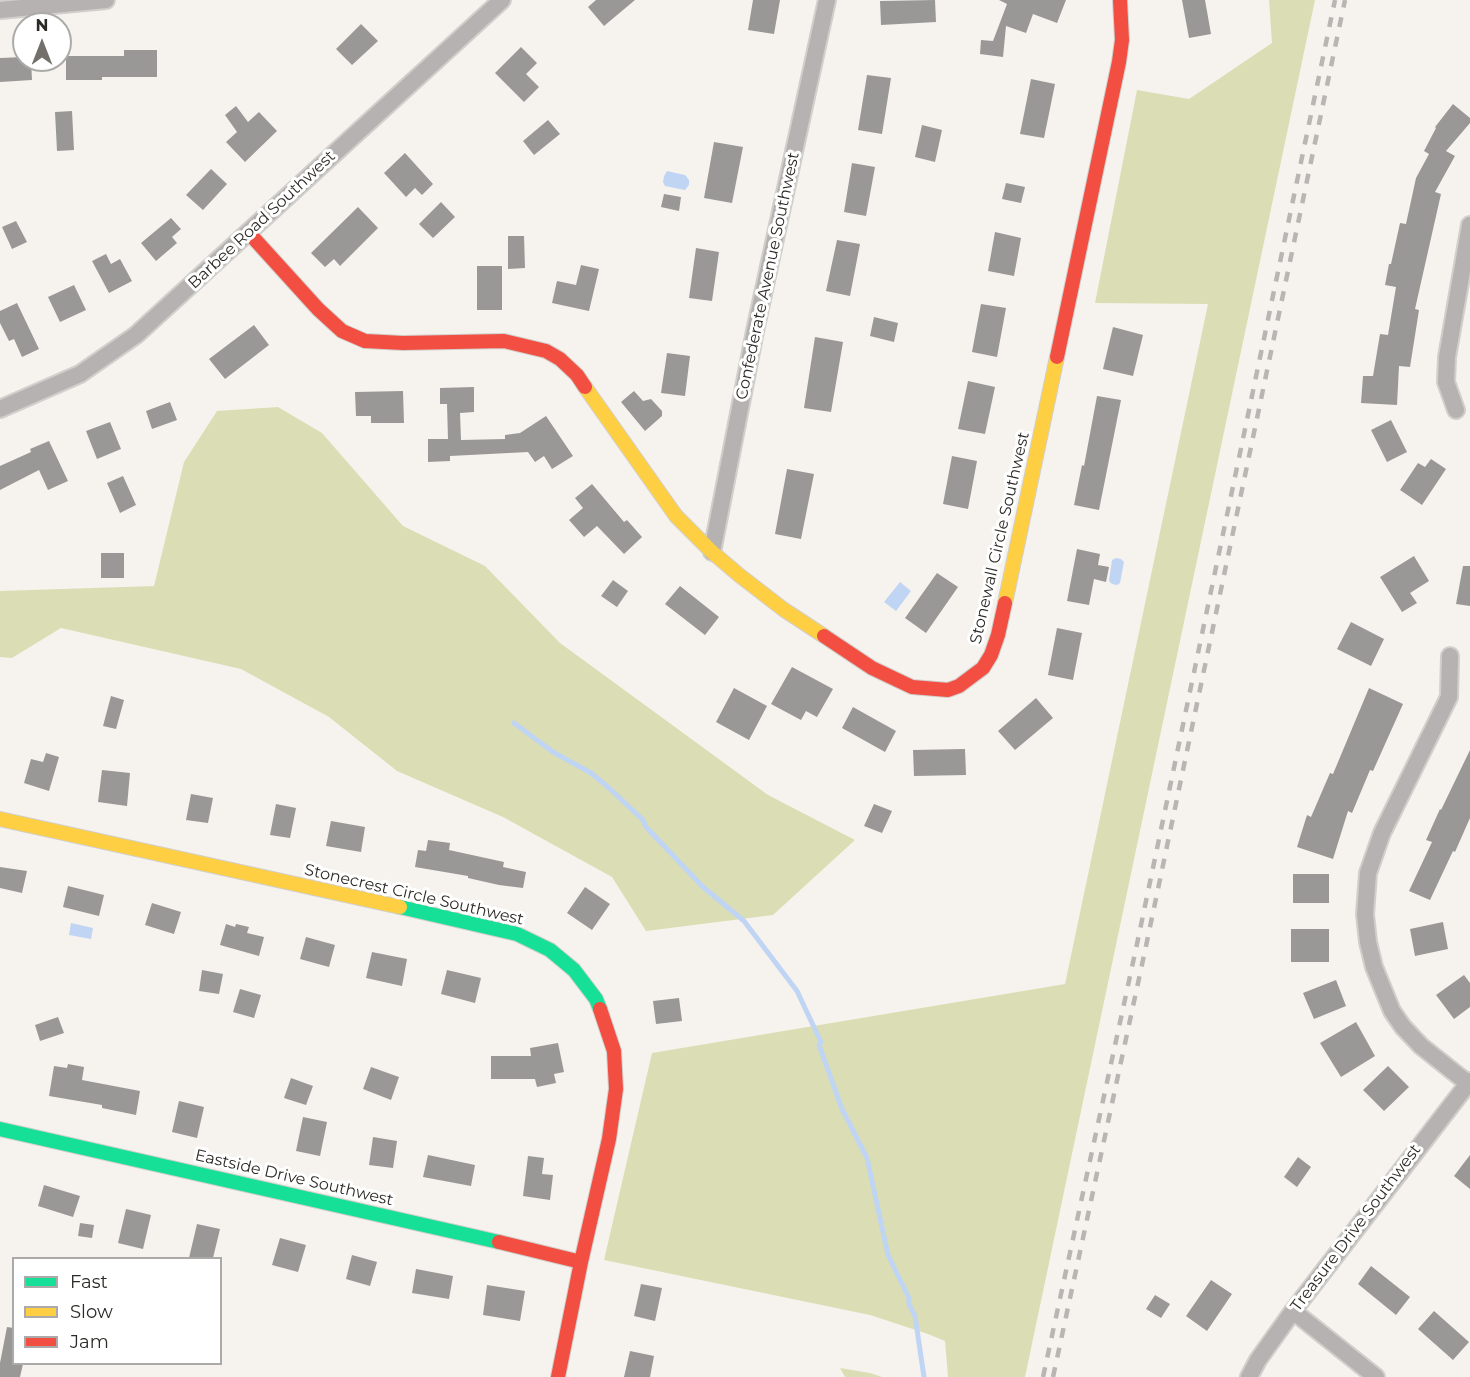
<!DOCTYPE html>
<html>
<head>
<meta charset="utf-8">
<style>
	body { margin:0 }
	#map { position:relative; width:1470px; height:1377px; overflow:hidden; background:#f6f3ee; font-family:Montserrat,sans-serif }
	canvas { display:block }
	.legend { position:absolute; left:12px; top:1257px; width:210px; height:108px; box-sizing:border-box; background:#fff; border:2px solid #abaaa8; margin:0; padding:8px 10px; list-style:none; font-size:18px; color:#2c2a26 }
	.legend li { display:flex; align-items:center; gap:12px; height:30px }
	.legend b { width:30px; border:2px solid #abaaa8 }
	.north { position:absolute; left:12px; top:12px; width:60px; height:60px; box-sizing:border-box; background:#fff; border:2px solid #abaaa8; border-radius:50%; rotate:0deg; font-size:16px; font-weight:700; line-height:24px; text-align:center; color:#2c2a26 }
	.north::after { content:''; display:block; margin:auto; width:21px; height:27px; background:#73706c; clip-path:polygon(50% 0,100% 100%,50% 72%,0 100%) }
</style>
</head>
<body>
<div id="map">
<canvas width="1470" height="1377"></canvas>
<ul class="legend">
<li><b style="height:8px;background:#16e098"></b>Fast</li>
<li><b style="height:8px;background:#ffcf43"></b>Slow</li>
<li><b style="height:8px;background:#f24e42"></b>Jam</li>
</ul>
<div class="north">N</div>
</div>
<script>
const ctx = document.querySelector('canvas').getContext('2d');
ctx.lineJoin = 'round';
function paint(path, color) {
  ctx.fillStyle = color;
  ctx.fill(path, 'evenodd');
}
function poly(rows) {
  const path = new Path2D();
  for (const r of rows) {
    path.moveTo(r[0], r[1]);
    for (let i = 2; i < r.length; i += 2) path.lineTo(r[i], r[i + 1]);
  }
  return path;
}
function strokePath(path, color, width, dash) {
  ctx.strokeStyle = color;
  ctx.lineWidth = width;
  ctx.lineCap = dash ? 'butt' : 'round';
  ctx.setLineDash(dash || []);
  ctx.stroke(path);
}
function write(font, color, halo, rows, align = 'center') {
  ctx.font = font + ' Montserrat,sans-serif';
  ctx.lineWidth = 6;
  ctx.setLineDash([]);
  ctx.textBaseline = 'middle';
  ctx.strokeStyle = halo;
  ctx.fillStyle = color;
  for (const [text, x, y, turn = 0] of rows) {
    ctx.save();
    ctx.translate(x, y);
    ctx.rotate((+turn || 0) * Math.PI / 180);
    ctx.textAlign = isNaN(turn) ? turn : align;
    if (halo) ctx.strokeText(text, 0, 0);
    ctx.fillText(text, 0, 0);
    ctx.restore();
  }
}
paint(poly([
	[1269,0,1315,0,1025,1377,948,1377,945,1341,928,1334,870,1315,604,1260,652,1053,1065,984,1208,304,1095,303,1137,90,1189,99,1272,43],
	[278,407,322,433,403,526,485,566,560,643,768,795,855,840,773,915,646,931,612,877,503,817,397,771,329,717,241,669,61,628,12,658,0,657,0,591,154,586,184,462,217,411],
	[840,1368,870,1373,882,1377,845,1377]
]), '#dbdeb4');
paint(poly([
	[667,171,685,175,689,180,689,185,685,190,665,186,663,182,664,176],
	[1116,558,1121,559,1124,562,1120,583,1117,585,1112,584,1109,581,1112,560],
	[900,582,911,591,896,611,884,602],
	[71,923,93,928,91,939,69,935]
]), '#c0d4f3');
strokePath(poly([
	[514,723,553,752,591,773,608,787,643,820,646,827,702,886,744,921,797,991,821,1042,819,1045,842,1109,867,1158,888,1255,909,1298,909,1304,915,1316,924,1377]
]), '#c0d4f3', 5);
paint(poly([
	[596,0,635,0,604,26,588,7],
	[753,0,780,0,774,34,748,30],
	[935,0,936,22,881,25,880,1],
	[999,0,1066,0,1057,23,1033,14,1026,33,1006,26,1003,57,980,54,981,40,993,41,1007,4],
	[1182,0,1205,0,1211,34,1189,38],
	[361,24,378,41,352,65,336,49],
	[521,47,537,63,526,74,539,87,524,102,495,73],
	[124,50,157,50,157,77,102,77,102,80,66,80,66,56,124,56],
	[24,57,24,60,31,60,32,80,0,82,0,58],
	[867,75,891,78,882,134,858,130],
	[1031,79,1055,84,1044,138,1020,134],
	[1453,104,1470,118,1470,123,1446,151,1455,156,1435,192,1441,194,1415,309,1419,310,1410,367,1399,366,1397,405,1361,403,1363,376,1373,376,1380,334,1388,335,1396,287,1385,285,1389,264,1391,264,1400,223,1406,224,1416,178,1429,154,1424,151,1436,128,1435,127],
	[236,106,248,122,259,112,277,131,245,162,226,142,237,132,225,115],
	[72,111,74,150,57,151,55,112],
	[548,120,560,134,534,155,523,141],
	[922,125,942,130,935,162,915,157],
	[714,142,743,147,732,203,704,198],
	[405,153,433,184,422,195,415,188,406,197,384,173],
	[852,163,875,167,866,216,844,212],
	[211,169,227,184,203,210,186,195],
	[1006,183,1025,187,1021,203,1002,199],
	[664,194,681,197,679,211,661,207],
	[441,202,455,217,433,238,419,224],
	[358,207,378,228,340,266,334,259,325,267,311,253],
	[171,218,181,229,172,237,177,243,156,261,141,243],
	[16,221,27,242,12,249,2,227],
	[995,232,1021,238,1014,276,988,271],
	[508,236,524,236,525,268,508,269],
	[837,240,860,244,850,296,826,291],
	[696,248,719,252,712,301,689,298],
	[106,254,111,264,120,259,132,281,109,293,92,261],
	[581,265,599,269,589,311,552,303,557,281,576,285],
	[477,266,502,266,502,310,477,310],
	[74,285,86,310,60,322,48,297],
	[17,303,39,349,22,357,14,339,9,341,0,323,0,311],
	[981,304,1006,308,997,357,972,352],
	[874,317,898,323,894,342,870,336],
	[254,325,269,345,225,379,209,359],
	[1113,327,1143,335,1133,376,1103,369],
	[815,337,843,342,831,412,804,408],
	[667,353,690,356,685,396,661,393],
	[968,381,995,387,985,434,958,429],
	[474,387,474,412,460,413,461,440,505,439,505,435,520,433,546,416,573,456,552,469,544,456,535,462,528,452,450,456,450,461,428,462,428,439,448,439,447,404,440,404,440,388],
	[403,391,404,423,371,423,371,416,356,416,355,392],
	[634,391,643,401,651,399,662,411,662,416,645,431,621,402],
	[1097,396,1121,400,1099,510,1074,505,1082,465,1084,466],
	[170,402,177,420,152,429,146,411],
	[1391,420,1407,452,1387,462,1371,430],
	[110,422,121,449,97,459,86,431],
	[49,441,68,481,48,490,39,470,0,490,0,466,31,452,30,449],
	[952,456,977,461,968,509,943,504],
	[1431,459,1446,469,1422,505,1400,490,1418,463,1425,467],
	[787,469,814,474,801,539,775,534],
	[123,476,136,505,120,513,107,483],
	[592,484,624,522,627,520,642,537,624,554,597,526,584,537,569,520,583,508,575,498],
	[1077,549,1100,554,1098,565,1109,567,1106,582,1094,579,1089,605,1067,601],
	[101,553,124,553,124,578,101,578],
	[1414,556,1429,581,1410,593,1417,603,1402,612,1380,577],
	[1463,566,1470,566,1470,606,1456,604],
	[937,573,958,587,926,633,905,618],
	[613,580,628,591,617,607,601,596],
	[680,586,719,617,705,635,665,604],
	[1351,622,1384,639,1371,666,1337,649],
	[1057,628,1082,633,1073,680,1048,675],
	[792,667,833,689,817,717,806,711,801,720,771,704],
	[734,688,767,706,749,740,716,722],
	[1369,688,1403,704,1373,771,1370,770,1352,813,1348,811,1333,859,1297,847,1307,815,1311,817,1330,773,1333,774],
	[111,696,124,700,116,729,103,726],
	[1036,698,1053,718,1015,750,998,731],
	[853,707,896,731,885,752,842,728],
	[965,749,966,775,914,776,913,750],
	[1470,750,1470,818,1455,852,1453,851,1430,900,1409,891,1432,842,1426,840,1440,809,1441,810],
	[46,753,59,757,49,791,24,783,31,759,43,762],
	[102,770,130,773,127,806,98,802],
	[191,794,213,798,208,823,186,820],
	[276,804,296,808,290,838,270,835],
	[874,804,892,811,882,833,864,826],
	[331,821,365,827,361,852,326,846],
	[428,840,450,843,449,850,504,862,503,867,526,872,523,888,499,885,468,878,468,876,415,867,418,850,426,851],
	[0,867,27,871,22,893,0,888],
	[1293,874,1329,874,1329,903,1293,903],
	[68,886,104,895,99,916,63,907],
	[585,887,610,904,592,930,567,913],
	[152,903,181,912,174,934,145,925],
	[1443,922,1448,949,1415,956,1410,929],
	[226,924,235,927,236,924,249,927,247,933,264,937,259,956,220,945],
	[1291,929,1329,929,1329,962,1291,962],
	[306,937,335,945,329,967,300,959],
	[372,952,407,959,402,986,366,978],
	[202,970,223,974,219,994,199,991],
	[447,970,481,978,475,1003,441,994],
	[1464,975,1470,983,1470,1007,1454,1019,1436,995],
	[1336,980,1346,1006,1314,1019,1303,993],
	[240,989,261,995,254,1018,233,1012],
	[679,998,682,1021,656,1024,653,1001],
	[58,1017,64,1033,40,1041,35,1025],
	[1356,1022,1375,1056,1341,1077,1320,1043],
	[558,1043,564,1072,554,1074,556,1083,537,1087,535,1079,491,1079,491,1056,531,1056,530,1048],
	[68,1064,84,1067,82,1080,140,1091,136,1115,102,1108,102,1105,49,1096,54,1066,67,1068],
	[1388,1066,1409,1087,1384,1111,1363,1090],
	[371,1067,399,1077,391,1100,363,1089],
	[291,1078,313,1086,306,1105,284,1098],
	[179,1101,204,1107,197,1138,172,1132],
	[303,1117,327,1122,320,1156,296,1151],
	[373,1137,397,1141,393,1168,369,1165],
	[428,1155,475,1165,471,1186,423,1177],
	[1470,1155,1470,1189,1454,1176],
	[528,1156,544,1158,542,1174,553,1175,550,1200,523,1196],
	[1298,1157,1311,1167,1297,1187,1284,1177],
	[44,1185,80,1196,73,1217,38,1206],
	[126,1209,151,1215,143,1249,118,1243],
	[80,1223,94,1225,92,1238,78,1236],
	[197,1224,220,1229,213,1258,189,1258],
	[280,1238,306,1245,298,1272,272,1265],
	[352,1255,377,1262,370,1286,346,1279],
	[1371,1266,1410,1297,1396,1315,1358,1284],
	[416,1269,453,1276,449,1299,412,1293],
	[1211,1280,1232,1294,1207,1331,1186,1316],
	[641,1284,662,1288,655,1321,634,1316],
	[487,1285,525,1291,520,1321,483,1315],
	[1155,1295,1170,1304,1161,1318,1146,1309],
	[1434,1311,1469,1342,1453,1360,1418,1329],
	[7,1327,14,1328,14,1364,23,1364,20,1377,0,1377,0,1363],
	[630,1351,654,1356,650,1377,624,1377]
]), '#999897');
const street = poly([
	[0,10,106,0],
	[0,409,80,374,136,335,502,0],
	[1456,410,1446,382,1447,357,1470,225],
	[712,552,755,331,827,0],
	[1450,656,1449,697,1382,833,1368,873,1365,914,1368,942,1374,967,1392,1011,1403,1027,1421,1046,1470,1085],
	[1293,1311,1376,1377],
	[1249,1377,1258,1360,1293,1311,1470,1081]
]);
const fast = poly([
	[400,907,517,934,550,950,574,970,596,999,600,1009],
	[0,1129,499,1242]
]);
const slow = poly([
	[585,387,676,516,712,552,739,575,783,609,824,636],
	[1005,603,1057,357],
	[0,819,400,907]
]);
const jam = poly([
	[249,233,318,309,342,331,365,341,403,343,504,341,546,351,560,359,577,375,585,387],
	[1057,357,1119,62,1122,40,1120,0],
	[824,636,872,668,912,687,948,690,959,686,983,668,991,655,998,635,1005,603],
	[499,1242,581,1262],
	[558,1377,581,1262,609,1139,616,1089,614,1051,600,1009]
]);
strokePath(street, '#d1cfcb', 20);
strokePath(fast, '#d1cfcb', 16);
strokePath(slow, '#d1cfcb', 16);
strokePath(jam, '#d1cfcb', 16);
strokePath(street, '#b5b2b1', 16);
strokePath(fast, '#16e098', 14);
strokePath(slow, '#ffcf43', 14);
strokePath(jam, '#f24e42', 14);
strokePath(poly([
	[1043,1377,1137,944,1335,0],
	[1053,1377,1146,946,1345,0]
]), '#b7b6b3', 4.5, [10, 10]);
write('16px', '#2c2a26', '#fff', [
	["Barbee Road Southwest",262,220,-43],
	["Confederate Avenue Southwest",768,276,-78],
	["Stonewall Circle Southwest",1000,538,-77],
	["Stonecrest Circle Southwest",414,895,13],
	["Eastside Drive Southwest",294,1178,13],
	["Treasure Drive Southwest",1356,1228,-53]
]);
</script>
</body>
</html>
